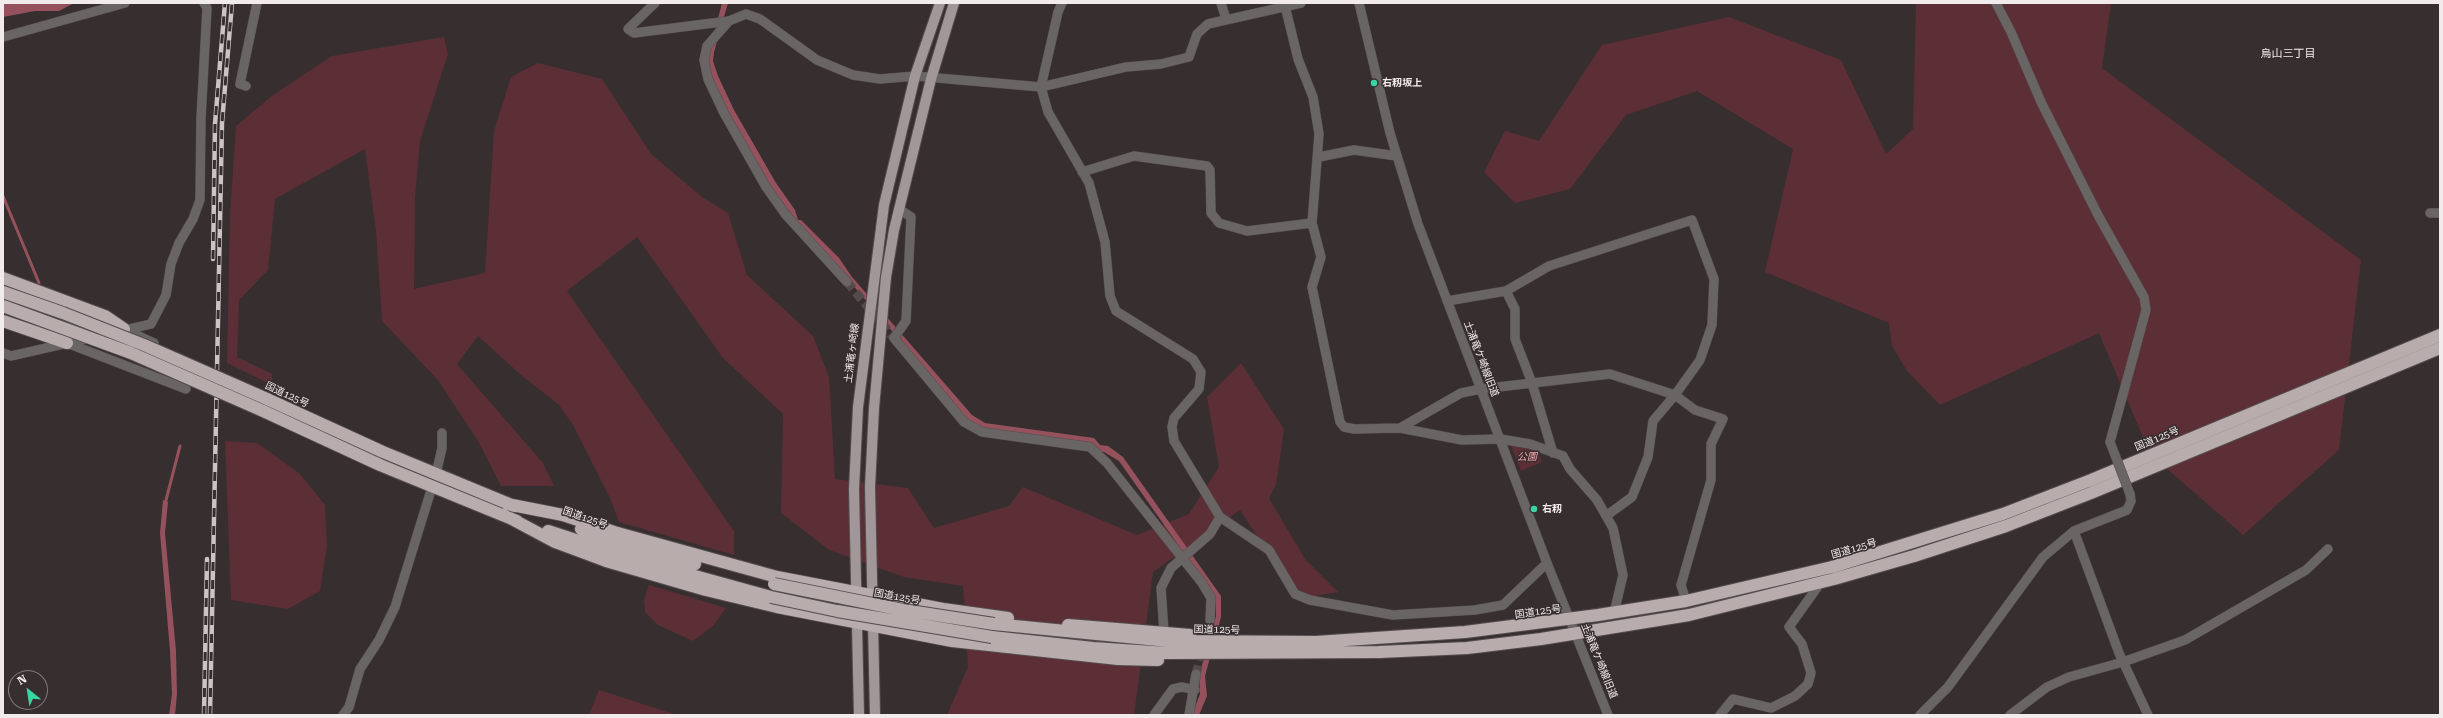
<!DOCTYPE html>
<html>
<head>
<meta charset="utf-8">
<style>
	body { margin:0 }
	#map { position:relative; width:2443px; height:718px; overflow:hidden; background:#372e2f; font-family:"Roboto Serif",serif }
	canvas { display:block }
	.frame { position:absolute; inset:0; border:4px solid #f2ebec; pointer-events:none }
	.north { position:absolute; left:8px; top:670px; width:40px; height:40px; box-sizing:border-box; background:#372e2f; border:1px solid #827a7b; border-radius:50%; rotate:330deg; font-size:11px; font-weight:700; line-height:16px; text-align:center; color:#f2ebec }
	.north::after { content:''; display:block; margin:auto; width:14px; height:18px; background:#3ad4a5; clip-path:polygon(50% 0,100% 100%,50% 72%,0 100%) }
</style>
</head>
<body>
<div id="map">
<canvas width="2443" height="718"></canvas>
<div class="frame"></div>
<div class="north">N</div>
</div>
<script>
const ctx = document.querySelector('canvas').getContext('2d');
ctx.lineJoin = 'round';
function paint(path, color) {
  ctx.fillStyle = color;
  ctx.fill(path, 'evenodd');
}
function poly(rows) {
  const path = new Path2D();
  for (const r of rows) {
    path.moveTo(r[0], r[1]);
    for (let i = 2; i < r.length; i += 2) path.lineTo(r[i], r[i + 1]);
  }
  return path;
}
function strokePath(path, color, width, dash) {
  ctx.strokeStyle = color;
  ctx.lineWidth = width;
  ctx.lineCap = dash ? 'butt' : 'round';
  ctx.setLineDash(dash || []);
  ctx.stroke(path);
}
function write(font, color, halo, rows, align = 'center') {
  ctx.font = font + ' "Roboto Serif","Noto Sans JP",serif';
  ctx.lineWidth = 3;
  ctx.setLineDash([]);
  ctx.textBaseline = 'middle';
  ctx.strokeStyle = halo;
  ctx.fillStyle = color;
  for (const [text, x, y, turn = 0] of rows) {
    ctx.save();
    ctx.translate(x, y);
    ctx.rotate((+turn || 0) * Math.PI / 180);
    ctx.textAlign = isNaN(turn) ? turn : align;
    if (halo) ctx.strokeText(text, 0, 0);
    ctx.fillText(text, 0, 0);
    ctx.restore();
  }
}
paint(poly([
	[1916,3,2111,3,2102,68,2361,260,2339,450,2243,535,2150,454,2099,333,1940,405,1907,371,1892,346,1889,323,1765,272,1793,149,1697,91,1626,115,1570,189,1515,203,1484,172,1505,131,1539,141,1602,45,1729,17,1841,60,1886,154,1913,129],
	[444,37,448,54,420,141,415,198,414,289,485,273,494,131,511,77,538,63,602,79,651,154,702,197,728,213,747,275,813,336,829,377,835,479,908,488,934,528,1009,506,1023,487,1137,535,1189,514,1219,467,1207,397,1241,363,1284,429,1276,485,1269,498,1305,559,1338,592,1298,599,1240,510,1153,572,1134,715,947,715,968,667,963,586,904,577,829,550,781,513,783,414,723,358,637,237,567,291,734,531,734,555,619,522,610,498,573,425,559,405,521,375,478,336,457,364,543,463,554,486,501,486,478,441,438,380,382,321,376,231,365,149,275,199,268,270,239,300,237,357,272,374,272,385,227,363,230,214,236,126,273,95,332,56],
	[225,441,257,443,299,473,325,505,327,546,320,591,288,609,231,600],
	[1510,443,1536,448,1542,462,1521,471],
	[649,585,726,608,713,626,693,641,658,625,645,612,644,600],
	[599,690,677,715,589,715]
]), '#5b2f35');
paint(poly([
	[3,3,74,3,59,11,35,11,3,17],
	[722,3,728,3,714,52,713,61,718,76,734,110,776,183,795,210,798,220,801,220,839,258,852,277,972,415,985,423,1094,438,1100,445,1108,446,1123,457,1221,596,1221,617,1205,676,1207,696,1199,715,1192,715,1200,694,1199,675,1216,616,1215,597,1119,461,1104,452,983,429,967,419,834,263,798,226,770,185,727,112,712,78,707,61],
	[163,500,168,502,165,533,176,651,177,694,175,715,169,715,172,694,170,651,160,533]
]), '#95525c');
strokePath(poly([
	[3,196,39,283],
	[165,504,180,446]
]), '#95525c', 3);
strokePath(poly([
	[847,282,894,338],
	[1196,674,1210,620]
]), '#534a4b', 9, [9, 4.5]);
const minor = poly([
	[655,3,628,29,634,33,729,21,746,14,760,19,817,60,853,75,880,79,915,76,1041,87,1126,67,1161,64,1189,57,1197,34,1208,24,1301,3],
	[1062,3,1058,12,1041,87,1048,112,1089,183,1105,242,1110,296,1116,311,1193,359,1201,372,1199,389,1174,418,1172,427,1174,441,1220,517,1210,534,1171,568,1161,588,1164,632],
	[1221,3,1226,19],
	[1359,3,1390,133,1418,224,1547,563,1608,715],
	[1996,3,2011,32,2041,102,2099,217,2144,297,2146,310,2110,442],
	[1285,6,1298,59,1313,97,1319,134,1312,223,1321,257,1312,287,1340,422,1344,427,1354,429,1400,428,1462,440,1500,439,1530,444,1563,456,1570,469,1597,500,1613,528,1623,575,1614,613],
	[729,21,707,46,704,60,708,79,724,113,766,187,786,215,847,282],
	[3,37,125,3],
	[246,86,240,84,257,3],
	[1319,157,1354,150,1397,156],
	[1082,172,1134,156,1207,166,1210,170,1211,213,1219,223,1247,231,1312,223],
	[899,209,911,217,906,321,894,338,964,422,982,432,1090,447,1107,463,1202,583,1211,598,1210,620],
	[2430,213,2440,213],
	[1506,291,1515,309,1515,339,1532,383,1553,453],
	[124,329,154,343],
	[67,343,186,389],
	[3,353,11,356,151,324,166,295,171,264,179,243,193,219,200,200,201,118,207,8,204,3],
	[1400,428,1461,393,1481,389,1610,374,1675,395,1700,360,1712,325,1714,279,1692,220,1549,266,1506,291,1447,301],
	[436,474,442,448,442,433],
	[1606,516,1632,497,1648,457,1653,421,1675,395,1695,410,1723,419,1711,444,1711,480,1681,585,1686,601],
	[1220,517,1269,550,1295,594,1310,600,1393,615,1475,610,1503,605,1547,563],
	[2074,531,2119,653,2148,715],
	[343,715,349,707,360,669,379,640,395,607,432,487],
	[1154,715,1173,689,1182,687,1195,690],
	[1189,715,1196,674],
	[1720,715,1733,699,1771,708,1795,696,1808,684,1811,673,1802,644,1789,627,1821,582],
	[1920,715,1948,687,2043,557,2074,531,2127,510,2131,501,2130,494],
	[2010,715,2047,687,2069,677,2123,662,2185,640,2306,570,2328,549]
]);
const major = poly([
	[859,715,854,489,858,407,884,205,915,76,940,3],
	[875,715,870,487,874,408,886,277,894,230,931,79,954,3]
]);
const highway = poly([
	[3,278,105,316,124,329],
	[3,321,67,343],
	[267,399,383,452,514,506],
	[261,410,380,465,517,521],
	[507,504,563,515,614,532,777,577,943,609,1008,618],
	[510,518,555,542,606,561,706,590,777,607,952,641,1118,659,1158,660],
	[581,529,637,549,695,564],
	[548,531,637,560,771,597],
	[994,624,1168,641,1316,642,1465,632,1598,615,1686,601,1832,567,2003,514,2091,480,2440,335],
	[1068,625,1190,635],
	[992,637,1093,648,1167,653,1379,652,1467,648,1541,639,1689,615,1834,579,1914,556,2006,526,2091,493,2440,348]
]);
strokePath(minor, '#554c4d', 10);
strokePath(major, '#554c4d', 12);
strokePath(highway, '#554c4d', 14);
strokePath(minor, '#6a6565', 9);
strokePath(major, '#a29798', 10);
strokePath(highway, '#b8acad', 12);
const rail = poly([
	[213,259,215,124,225,3],
	[204,715,207,559],
	[210,715,222,123,232,3]
]);
strokePath(rail, '#cbc3c4', 4.5);
strokePath(rail, '#372e2f', 3, [9]);
const minorBridge = poly([
	[2110,442,2130,494]
]);
const highwayBridge = poly([
	[3,292,63,313,144,345,267,399],
	[3,306,131,353,261,410],
	[774,584,903,610,994,624],
	[771,597,837,611,992,637]
]);
strokePath(minorBridge, '#554c4d', 10, []);
strokePath(highwayBridge, '#554c4d', 14, []);
strokePath(minorBridge, '#6a6565', 9);
strokePath(highwayBridge, '#b8acad', 12);
for (const [x, y, r, color] of [
	[1374,83,4,"#3ad4a5"],
	[1534,509,4,"#3ad4a5"]
]) {
  const dot = new Path2D();
  dot.arc(x, y, r, 0, 2 * Math.PI);
  ctx.fillStyle = color;
  ctx.fill(dot);
  strokePath(dot, '#372e2f', 1.5);
}
write('bold 10px', '#f2ebec', '#372e2f', [
	["右籾坂上",1382,83],
	["右籾",1542,509]
], 'left');
write('10px', '#f2ebec', '#372e2f', [
	["土浦竜ヶ崎線",852,353,-83],
	["土浦竜ケ崎線旧道",1481,359,69],
	["国道125号",287,395,25],
	["国道125号",2157,439,-23],
	["国道125号",585,518,19],
	["国道125号",1854,549,-16],
	["国道125号",897,597,10],
	["国道125号",1538,612,-8],
	["国道125号",1217,630,1],
	["土浦竜ケ崎線旧道",1599,661,68]
]);
write('italic 10px', '#f7a6b0', '#372e2f', [
	["公園",1527,457]
]);
write('11px', '#f2ebec', '#372e2f', [
	["烏山三丁目",2288,54]
]);
</script>
</body>
</html>
